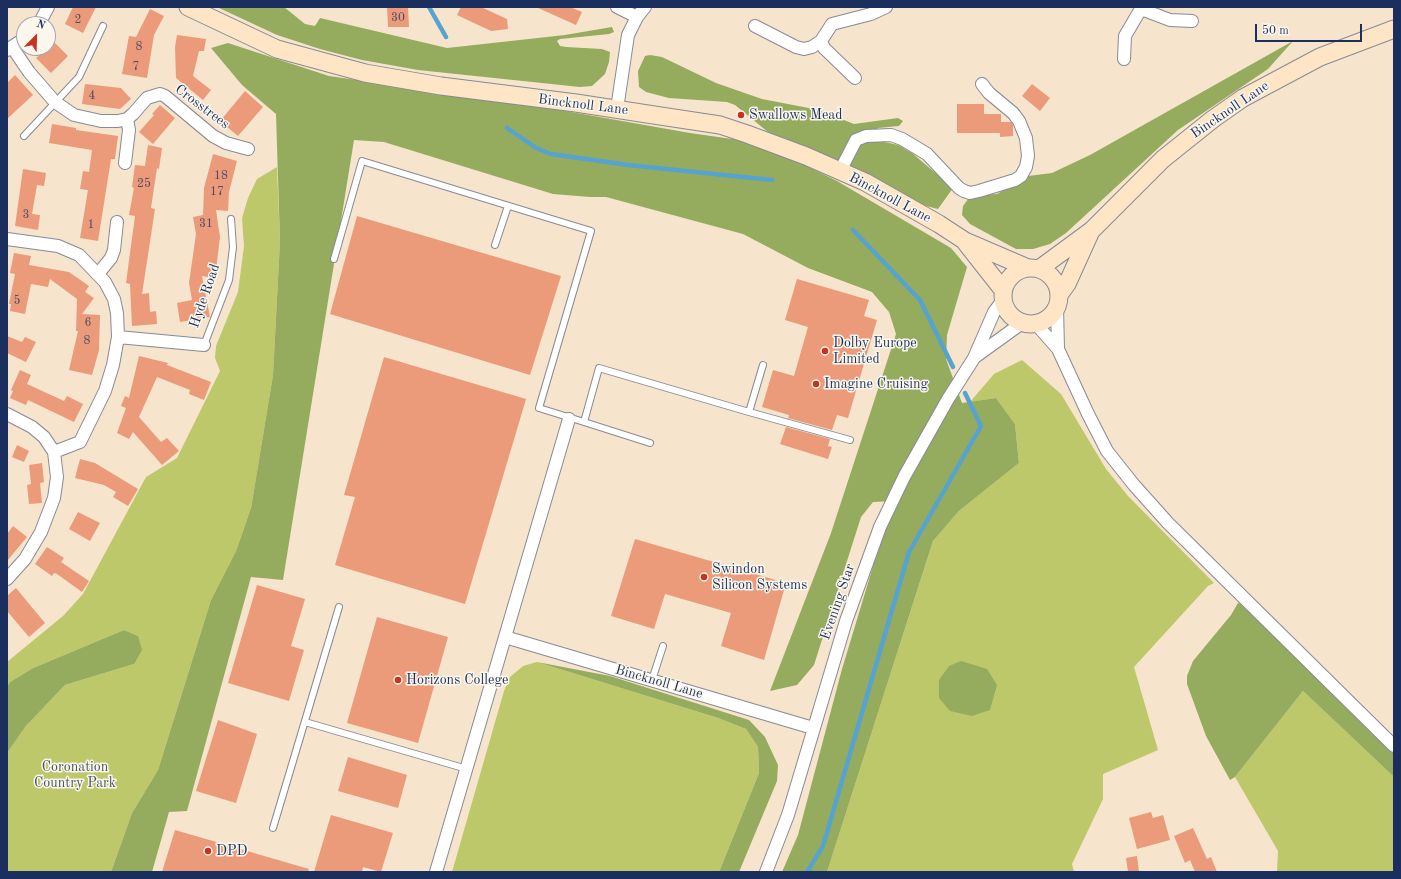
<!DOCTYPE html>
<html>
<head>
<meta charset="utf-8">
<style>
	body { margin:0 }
	#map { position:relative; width:1401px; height:879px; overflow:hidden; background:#f6e4cc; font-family:"Old Standard TT",serif }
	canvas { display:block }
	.frame { position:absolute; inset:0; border:8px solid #1b2f5e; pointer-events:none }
	.north { position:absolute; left:16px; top:16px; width:40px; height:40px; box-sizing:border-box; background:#fbf7ec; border:1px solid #a1a7b3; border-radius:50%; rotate:23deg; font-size:11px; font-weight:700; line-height:16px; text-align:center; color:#1b2f5e }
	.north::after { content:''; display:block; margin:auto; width:14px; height:18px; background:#c8321e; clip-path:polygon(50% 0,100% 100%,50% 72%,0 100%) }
	.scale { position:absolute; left:1255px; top:24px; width:107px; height:18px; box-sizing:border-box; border:2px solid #1b2f5e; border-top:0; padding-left:5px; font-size:12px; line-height:14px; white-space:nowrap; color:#1b2f5e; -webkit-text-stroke:3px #fbf7ec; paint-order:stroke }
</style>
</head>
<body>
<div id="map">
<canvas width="1401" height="879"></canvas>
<div class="frame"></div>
<div class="north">N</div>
<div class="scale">50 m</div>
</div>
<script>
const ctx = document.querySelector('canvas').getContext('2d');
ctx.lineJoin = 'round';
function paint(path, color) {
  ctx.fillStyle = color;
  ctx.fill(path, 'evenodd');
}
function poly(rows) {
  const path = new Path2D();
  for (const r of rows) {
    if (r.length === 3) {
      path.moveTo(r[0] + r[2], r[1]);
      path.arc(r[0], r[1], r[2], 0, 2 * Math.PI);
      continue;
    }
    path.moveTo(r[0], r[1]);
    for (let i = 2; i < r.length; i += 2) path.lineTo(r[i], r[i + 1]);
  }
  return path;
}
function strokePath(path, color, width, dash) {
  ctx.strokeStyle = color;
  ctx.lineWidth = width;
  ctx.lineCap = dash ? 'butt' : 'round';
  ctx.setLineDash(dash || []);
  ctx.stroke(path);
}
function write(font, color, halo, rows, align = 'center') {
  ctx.font = font + ' "Old Standard TT",serif';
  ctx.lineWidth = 3;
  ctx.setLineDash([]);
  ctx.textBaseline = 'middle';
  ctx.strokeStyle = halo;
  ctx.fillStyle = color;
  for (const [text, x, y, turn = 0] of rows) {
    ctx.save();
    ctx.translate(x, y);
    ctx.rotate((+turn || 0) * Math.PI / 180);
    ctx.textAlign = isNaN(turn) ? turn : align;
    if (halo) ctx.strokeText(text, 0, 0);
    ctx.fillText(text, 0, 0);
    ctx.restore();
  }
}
paint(poly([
	[277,167,280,241,273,375,251,508,236,551,211,600,158,770,132,813,111,872,7,872,7,753,26,726,65,685,134,664,138,636,124,630,33,668,10,682,7,687,7,662,63,616,83,594,146,477,177,458,220,371,215,358,216,346,238,292,244,246,242,218,248,198,257,179],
	[1022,360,1061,394,1106,469,1128,496,1214,583,1208,586,1134,667,1158,750,1103,774,1103,799,1072,864,1074,872,827,872,933,541,959,511,1019,463,1015,424,996,398,970,402,994,374],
	[537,662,718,718,746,729,758,747,759,773,719,872,452,872,504,691,510,677,523,666],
	[1303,691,1394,777,1394,872,1277,872,1278,851,1235,777]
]), '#bcc86a');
paint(poly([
	[217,7,284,7,305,24,315,26,320,18,447,48,565,35,612,27,614,32,609,34,560,39,557,41,560,46,566,47,602,49,610,52,609,62,605,74,592,86,580,87,418,70,362,60,320,49,277,35],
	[1293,41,1268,69,1178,130,1066,233,1050,244,1033,249,1016,249,970,224,962,215,963,206,969,198,979,195,997,194,1028,176,1052,173,1090,155],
	[228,43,329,76,543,107,690,133,760,143,837,181,951,248,967,267,947,335,946,359,962,403,996,398,1015,424,1019,463,959,511,933,541,827,872,782,872,798,835,842,669,878,550,895,501,873,502,861,517,814,665,797,685,770,691,831,533,896,334,889,312,872,292,808,268,743,234,606,197,590,197,553,194,384,142,354,140,283,580,251,577,187,811,169,812,152,872,111,872,132,813,158,770,211,600,236,551,251,508,273,375,280,241,276,114,242,85,211,48],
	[650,55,662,57,716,83,762,99,819,110,854,124,898,118,903,121,899,126,878,128,876,131,880,141,898,145,912,153,953,188,938,209,926,206,768,132,735,105,727,102,669,98,646,92,639,87,638,71,645,56],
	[1238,603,1244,605,1394,751,1394,777,1303,691,1235,777,1230,780,1206,736,1187,684,1187,676,1193,661,1231,615],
	[124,630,138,636,142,650,134,664,65,685,26,726,7,753,7,687,10,682,33,668],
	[961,661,987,669,997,685,990,710,972,716,950,711,939,698,939,680,949,666],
	[537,662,610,676,749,720,765,737,778,765,777,781,739,872,719,872,759,773,758,747,746,729,718,718]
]), '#95ac5e');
strokePath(poly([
	[429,7,446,37],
	[507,128,536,148,551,154,628,165,772,180],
	[853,230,920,300,953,367],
	[807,872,823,846,909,552,981,426,965,393]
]), '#55a3ce', 4.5);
paint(poly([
	[73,7,96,7,83,33,65,24],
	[387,7,408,7,409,27,388,27],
	[461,7,481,7,507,19,508,29,491,31,457,15],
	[536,7,570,7,582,12,576,25],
	[150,9,164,16,154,35,147,78,122,74,129,36,136,37],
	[177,35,206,39,204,51,199,51,193,76,211,90,203,100,176,78,175,47],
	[53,41,68,56,51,73,36,58,48,48],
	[15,75,33,95,7,119,7,83],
	[85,84,121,88,131,99,120,109,82,104],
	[1032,84,1050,98,1040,111,1022,96],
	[245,91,263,107,238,136,220,121],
	[957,104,984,104,984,114,1001,114,1001,122,1011,122,1013,125,1013,136,1000,137,1000,133,957,133],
	[160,105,175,118,153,144,139,132,154,115,152,114],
	[52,124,76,128,76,130,118,136,115,159,111,159,98,241,80,238,88,190,80,189,83,171,89,172,92,150,49,143],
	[148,145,162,148,159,169,157,168,151,208,155,209,142,294,149,293,150,312,156,311,157,324,132,326,130,284,126,283,135,216,129,215,134,188,132,187,135,165,145,166],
	[213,154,237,161,229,192,228,211,216,210,220,237,215,278,202,276,210,317,180,322,177,303,192,300,189,283,196,234,193,217,203,215,204,188],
	[23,169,46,173,44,186,37,185,32,214,40,215,38,230,15,226],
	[357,216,561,276,530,375,330,314],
	[14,253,31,256,29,265,69,272,89,286,85,292,94,298,82,314,100,315,99,350,92,375,69,370,78,331,76,331,77,299,50,279,48,287,31,284,25,314,10,311,11,304,9,304,15,274,10,273],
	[797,279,869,300,864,316,877,320,848,418,837,415,832,430,788,418,789,415,762,407,773,370,794,376,808,327,785,320],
	[7,336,22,342,25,337,36,342,26,362,7,353],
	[139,356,168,363,167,365,211,382,204,400,189,394,190,390,157,377,139,417,161,442,167,438,179,451,162,465,133,432,129,439,117,433,126,408,121,406,125,396,129,398],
	[384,357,526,399,465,604,335,565,355,497,344,495],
	[20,370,31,375,27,384,64,401,67,396,83,404,74,422,28,400,26,405,10,398,13,391,11,390],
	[786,427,830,439,828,446,832,447,828,459,780,444],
	[17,445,29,451,24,462,12,457],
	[80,459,95,463,138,489,128,506,113,497,116,492,104,485,75,478],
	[42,463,44,482,40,483,42,503,29,504,27,485,31,484,29,465],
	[78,512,100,523,90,541,69,529],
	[13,526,27,537,7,561,7,534],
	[635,539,786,583,764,660,721,646,731,613,665,594,654,629,611,616],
	[47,547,64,558,61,562,89,581,82,592,57,574,54,573,52,576,35,564],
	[257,585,305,599,291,646,304,650,289,701,228,683],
	[16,588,45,623,29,637,7,611,7,596],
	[377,617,448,637,418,743,347,723],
	[218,720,257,734,236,803,196,791],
	[348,757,407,775,398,808,338,791],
	[1151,812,1153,818,1163,815,1170,840,1137,849,1129,818],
	[331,815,393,833,381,872,363,867,362,872,314,872],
	[1193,828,1207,859,1211,857,1217,872,1195,872,1190,860,1185,863,1174,836],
	[175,830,309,869,308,872,162,872],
	[1137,856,1139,872,1128,872,1126,858]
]), '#eb9b7a');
const lane = poly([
	[24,136,79,77,103,26],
	[495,245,508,206],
	[334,259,362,161,591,231,539,408,584,422,599,368,749,412,763,365],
	[204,345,229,280,233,247,231,219],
	[749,412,850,440],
	[584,422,650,443],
	[652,680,663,646],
	[305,722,467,769],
	[273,828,339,607]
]);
const street = poly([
	[617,7,637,17],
	[1141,9,1170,20,1192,21],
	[39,24,48,7],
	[755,26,796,47,804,49,812,47,821,41,824,48,855,78],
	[821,41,832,24,871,14,886,7],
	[12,47,29,72,55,102,74,115,101,121,118,121,127,119,133,114,147,98,160,94,165,96,213,136,226,143,248,149],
	[7,50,24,39],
	[1124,59,1125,36,1142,7],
	[617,109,628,35,637,17,645,7],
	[125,163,129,130,127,119],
	[840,171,856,140,866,136,891,135,902,139,927,154,959,188,964,191,970,193,979,191,1015,180,1021,176,1026,167,1028,156,1026,138,1019,121,1013,113,989,93,982,84],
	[7,239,58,246,79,255,105,282,114,299,117,313,118,337,113,365,105,391,80,442,54,452],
	[98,274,111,258,114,250,117,222],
	[1057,307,1058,349],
	[1036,324,1058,349,1088,414,1107,451,1134,485,1168,523,1394,746],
	[118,337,204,345],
	[975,357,1022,323],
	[7,414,32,427,44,437,54,452,57,477,54,498,41,532,25,559,7,579],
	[505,637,813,728],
	[436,872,569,419],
	[766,872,788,815,846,621,880,527,904,477,948,399,974,358,994,312,1003,300]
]);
const secondary = poly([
	[188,7,277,49,365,73,441,86,576,103,667,117,720,125,747,134,806,156,865,182,939,224,965,241,1028,268],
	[966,243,1003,290],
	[1031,296,28],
	[1039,269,1092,230,1163,159,1213,119,1243,98,1320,57,1394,29],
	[1059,295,1067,284,1091,231]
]);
strokePath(lane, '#888a95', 8);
strokePath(street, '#888a95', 14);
strokePath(secondary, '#888a95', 19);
strokePath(lane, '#fff', 6);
strokePath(street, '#fff', 12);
strokePath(secondary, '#fde5c5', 17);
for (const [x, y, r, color] of [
	[741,115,4,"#c8321e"],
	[825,351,4,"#c8321e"],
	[816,384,4,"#c8321e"],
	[704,577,4,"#c8321e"],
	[398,680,4,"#c8321e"],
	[208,851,4,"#c8321e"]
]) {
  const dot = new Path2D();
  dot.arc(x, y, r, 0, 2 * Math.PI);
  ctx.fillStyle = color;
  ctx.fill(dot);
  strokePath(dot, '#fbf7ec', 1.5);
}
write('12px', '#4f4a65', null, [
	["30",398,18],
	["2",78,20],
	["8",139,47],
	["7",136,67],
	["4",92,96],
	["18",221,176],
	["25",144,184],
	["17",217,192],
	["3",26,215],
	["31",206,224],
	["1",91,225],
	["5",17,301],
	["6",88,323],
	["8",87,341]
]);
write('14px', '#1b2f5e', '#fbf7ec', [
	["Bincknoll Lane",583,105,7],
	["Crosstrees",202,107,37],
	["Bincknoll Lane",1230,110,-34],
	["Bincknoll Lane",890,198,28],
	["Hyde Road",205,296,-71],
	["Evening Star",838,602,-71],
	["Bincknoll Lane",659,682,16]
]);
write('14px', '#1b2f5e', '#fbf7ec', [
	["Swallows Mead",749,115],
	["Dolby Europe",833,343],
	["Limited",833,359],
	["Imagine Cruising",824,384],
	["Swindon",712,569],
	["Silicon Systems",712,585],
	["Horizons College",406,680],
	["DPD",216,851]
], 'left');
write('14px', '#435561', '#fbf7ec', [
	["Coronation",75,767],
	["Country Park",75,783]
]);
</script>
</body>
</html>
